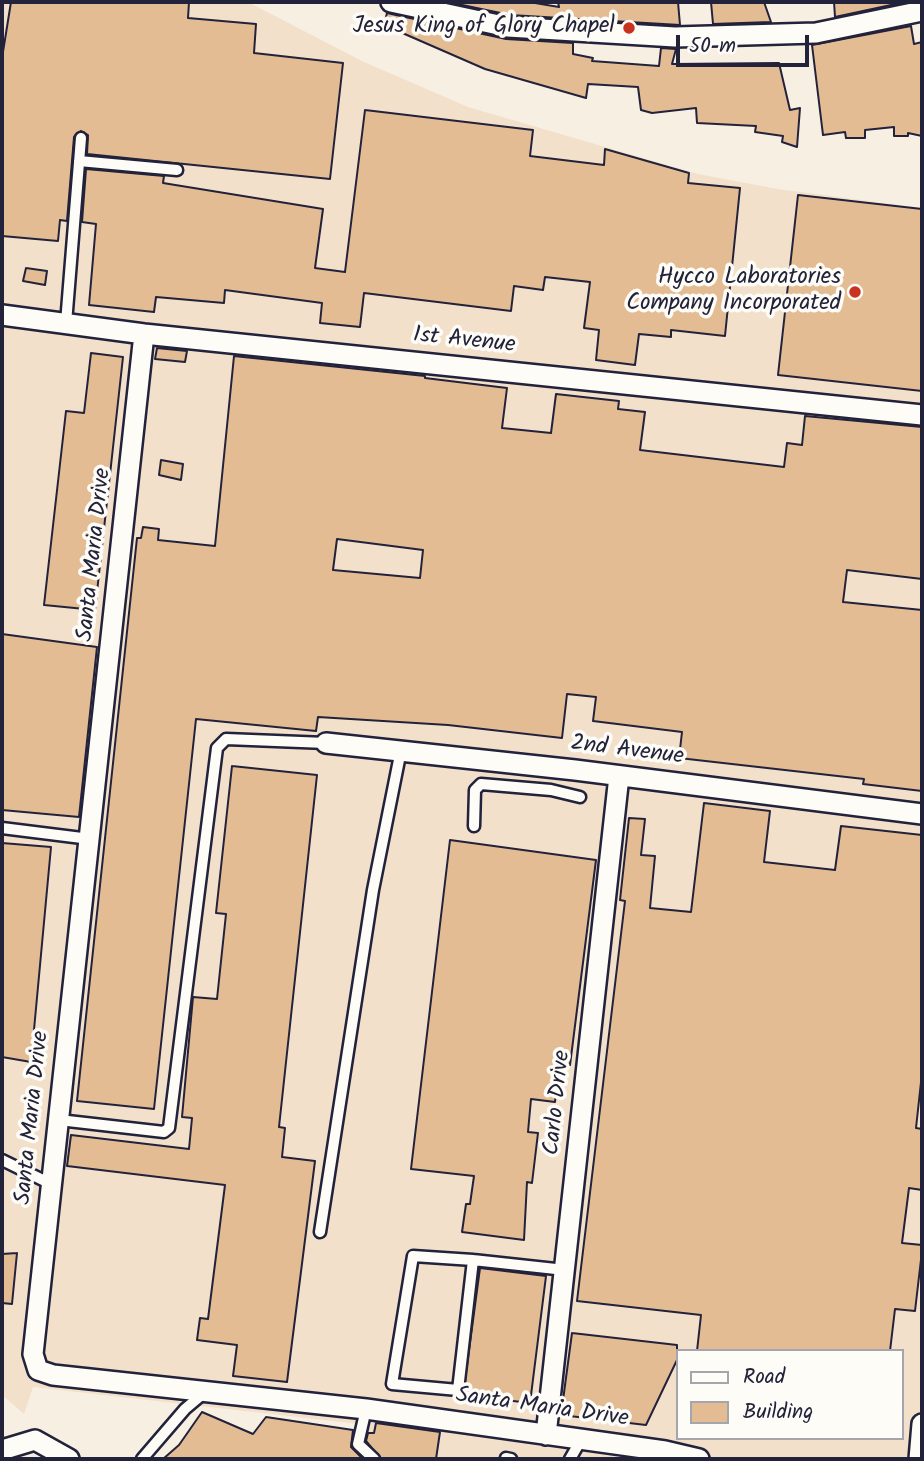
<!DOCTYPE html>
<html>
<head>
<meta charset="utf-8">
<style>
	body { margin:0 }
	#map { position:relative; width:924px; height:1461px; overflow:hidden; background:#f8efe3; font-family:Kalam,sans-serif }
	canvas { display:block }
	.frame { position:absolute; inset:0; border:4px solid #22223b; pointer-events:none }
	.legend { position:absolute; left:676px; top:1349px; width:228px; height:91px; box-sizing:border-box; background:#fdfcf7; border:2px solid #a5a5ac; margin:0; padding:9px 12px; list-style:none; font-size:21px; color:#22223b }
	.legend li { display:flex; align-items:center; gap:14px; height:35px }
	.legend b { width:35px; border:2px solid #a5a5ac }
	.scale { position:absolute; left:676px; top:35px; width:133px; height:32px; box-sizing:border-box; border:4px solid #22223b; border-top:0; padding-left:9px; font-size:21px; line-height:24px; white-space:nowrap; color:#22223b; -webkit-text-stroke:5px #fdfcf7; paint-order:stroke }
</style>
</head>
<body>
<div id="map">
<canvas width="924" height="1461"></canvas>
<div class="frame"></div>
<ul class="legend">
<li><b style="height:9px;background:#fdfcf7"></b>Road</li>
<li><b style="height:19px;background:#e4bc94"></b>Building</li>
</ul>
<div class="scale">50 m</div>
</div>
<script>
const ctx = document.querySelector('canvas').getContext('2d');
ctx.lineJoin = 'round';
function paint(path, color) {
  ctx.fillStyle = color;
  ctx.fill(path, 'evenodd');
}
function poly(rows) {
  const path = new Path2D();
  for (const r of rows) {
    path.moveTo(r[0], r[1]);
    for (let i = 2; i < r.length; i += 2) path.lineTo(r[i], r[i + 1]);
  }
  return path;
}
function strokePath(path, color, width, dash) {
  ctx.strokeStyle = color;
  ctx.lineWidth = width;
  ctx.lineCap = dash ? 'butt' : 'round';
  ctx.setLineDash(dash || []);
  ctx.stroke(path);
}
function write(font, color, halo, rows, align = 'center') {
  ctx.font = font + ' Kalam,sans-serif';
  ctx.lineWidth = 7;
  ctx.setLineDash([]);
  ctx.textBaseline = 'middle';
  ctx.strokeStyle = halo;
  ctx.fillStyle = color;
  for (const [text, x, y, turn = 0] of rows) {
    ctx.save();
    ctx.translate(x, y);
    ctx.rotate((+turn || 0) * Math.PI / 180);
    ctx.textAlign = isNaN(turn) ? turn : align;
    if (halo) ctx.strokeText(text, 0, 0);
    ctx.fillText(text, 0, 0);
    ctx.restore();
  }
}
paint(poly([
	[2,2,248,2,362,61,468,107,698,174,778,189,922,208,922,1459,383,1459,365,1446,368,1425,33,1387,24,1414,2,1395],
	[677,1351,901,1351,901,1438,677,1438]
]), '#f2e0cb');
const building = poly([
	[11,2,189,2,188,18,256,24,254,53,343,63,330,179,87,154,88,135,81,131,74,137,67,221,60,220,58,241,2,236,2,58,11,2],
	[448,2,529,2,559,7,558,2,678,2,680,25,510,15,448,2],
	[711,2,764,2,771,22,713,24,711,2],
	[834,2,905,2,835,17,834,2],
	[387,13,506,39,573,43,573,54,593,58,592,61,659,66,661,48,676,49,672,64,779,63,790,110,800,108,797,147,782,142,783,136,755,132,756,126,697,123,696,108,652,113,641,110,638,87,588,84,586,98,485,69,384,25,387,13],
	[911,26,914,44,922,42,922,136,908,133,908,136,894,136,894,127,865,130,865,138,846,138,845,132,823,135,812,45,911,26],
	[365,110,533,130,530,156,604,165,605,149,689,173,688,183,740,188,725,336,671,330,671,337,639,334,635,365,596,360,599,330,584,328,590,282,545,277,543,290,514,286,511,311,364,293,360,327,320,323,322,303,225,290,224,303,156,297,154,312,89,305,96,224,82,222,86,169,164,176,163,183,323,209,315,268,345,272,365,110],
	[798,195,922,209,922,391,778,375,798,195],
	[26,268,47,271,45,285,23,281,26,268],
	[157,348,187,351,185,362,155,359,157,348],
	[91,353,123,357,95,610,44,605,66,411,84,413,91,353],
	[234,356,425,376,425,378,507,388,502,428,551,433,556,394,619,401,618,409,645,412,640,450,784,467,787,443,802,445,805,416,922,427,922,579,847,570,843,602,922,610,922,791,863,784,864,779,679,758,682,732,593,721,596,697,567,694,562,738,448,725,318,717,316,731,196,719,154,1109,77,1101,137,538,141,538,143,527,159,529,158,540,215,546,234,356],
	[337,539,423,550,420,578,333,570,337,539],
	[161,460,183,464,181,480,159,475,161,460],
	[2,634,97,647,79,817,2,810,2,634],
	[232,766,317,775,279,1127,285,1128,282,1157,315,1161,287,1382,233,1376,237,1345,197,1340,200,1318,208,1319,225,1185,67,1166,71,1135,189,1149,192,1118,182,1117,193,997,217,999,226,914,216,913,232,766],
	[704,803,770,811,764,862,835,870,841,826,922,835,922,1073,916,1128,922,1129,922,1190,909,1188,902,1243,922,1245,922,1251,915,1311,895,1309,890,1351,697,1351,701,1315,577,1301,625,901,620,900,629,818,645,819,641,855,655,856,650,908,691,912,704,803],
	[450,840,596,860,570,1065,559,1064,555,1102,531,1099,528,1132,538,1133,532,1183,527,1182,524,1240,462,1232,466,1204,470,1204,474,1176,411,1169,450,840],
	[2,843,51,847,31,1062,2,1057,2,843],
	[17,1253,12,1304,2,1303,2,1254,17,1253],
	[480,1268,546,1276,530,1403,463,1395,480,1268],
	[572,1333,677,1345,677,1360,646,1425,561,1415,572,1333],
	[202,1412,253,1434,266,1417,353,1430,351,1447,363,1459,163,1459,179,1445,202,1412],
	[376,1423,440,1432,436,1459,381,1459,366,1441,368,1433,374,1433,376,1423]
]);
paint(building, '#e4bc94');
strokePath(building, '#22223b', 2);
const lane = poly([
	[79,161,177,170],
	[66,323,81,138],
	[474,826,475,790,481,784,551,790,580,797],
	[2,828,90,839],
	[59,1120,164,1132,169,1128,217,748,226,739,326,743],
	[2,1160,51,1184],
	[320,1232,373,890,401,750],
	[473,1260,458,1390,392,1384,413,1256,473,1260,565,1270],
	[366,1409,358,1444,374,1459],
	[506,1458,511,1459],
	[142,1459,185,1409,204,1393],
	[570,1459,581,1440]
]);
const street = poly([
	[391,2,508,27,675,37,816,33,922,11],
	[2,315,144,334,922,415],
	[144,334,33,1354,38,1370,53,1375,366,1409,665,1451,699,1459],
	[326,743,575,770,922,814],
	[546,1435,619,776],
	[2,1450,35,1440,69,1459],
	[919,1459,922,1424]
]);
strokePath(lane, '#22223b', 15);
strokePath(street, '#22223b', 24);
strokePath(lane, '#fdfcf7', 10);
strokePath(street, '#fdfcf7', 19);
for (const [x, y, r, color] of [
	[629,28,7,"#c8321e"],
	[855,292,7,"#c8321e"]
]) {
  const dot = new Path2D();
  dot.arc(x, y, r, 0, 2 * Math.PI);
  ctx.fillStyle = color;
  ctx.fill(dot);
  strokePath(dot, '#fdfcf7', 2.5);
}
write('23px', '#22223b', '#fdfcf7', [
	["Jesus King of Glory Chapel",615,28],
	["Hycco Laboratories",841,279],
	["Company Incorporated",841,305]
], 'right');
write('23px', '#22223b', '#fdfcf7', [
	["1st Avenue",464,342,6],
	["Santa Maria Drive",96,555,-84],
	["2nd Avenue",627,752,7],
	["Carlo Drive",559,1103,-84],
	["Santa Maria Drive",34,1118,-84],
	["Santa Maria Drive",542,1409,8]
]);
</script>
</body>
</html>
